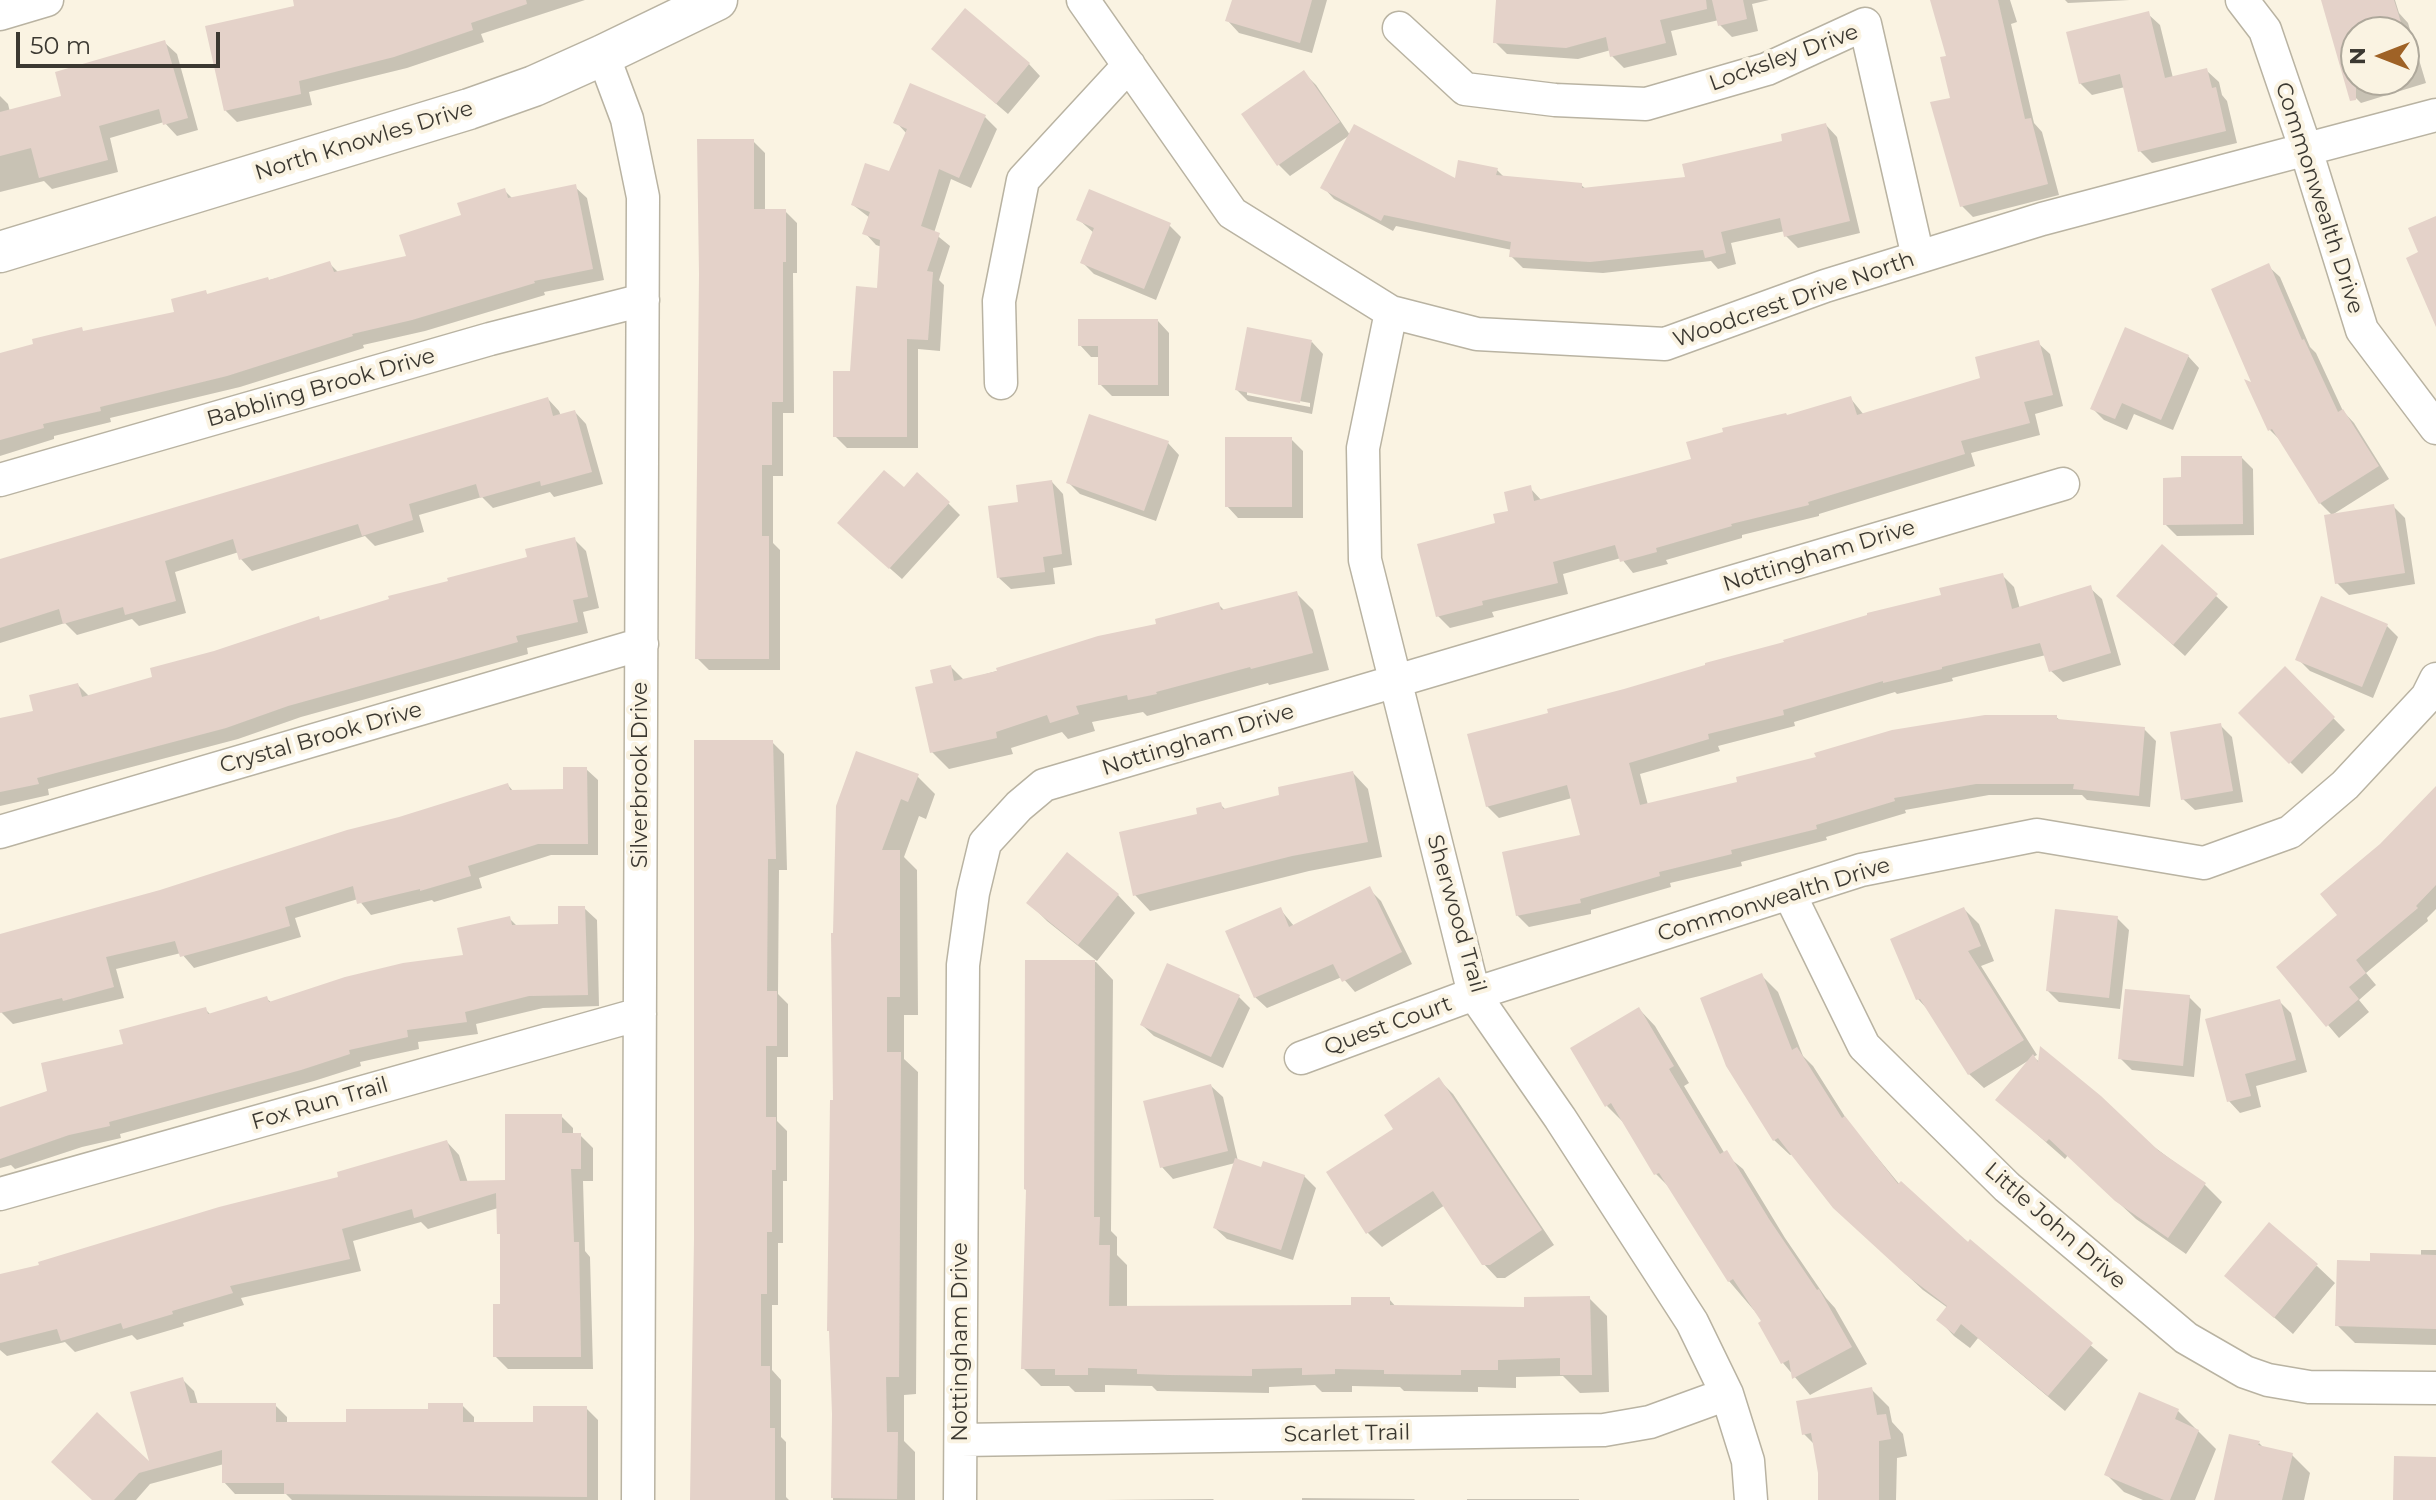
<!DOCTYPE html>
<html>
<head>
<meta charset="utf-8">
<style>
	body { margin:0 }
	#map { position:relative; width:2436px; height:1500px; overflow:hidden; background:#faf3e2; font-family:Montserrat,sans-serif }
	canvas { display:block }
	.north { position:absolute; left:2340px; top:16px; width:80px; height:80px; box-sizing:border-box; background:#faf3e2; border:2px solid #aea89b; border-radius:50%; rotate:270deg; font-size:22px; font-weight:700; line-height:32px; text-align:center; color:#3b3831 }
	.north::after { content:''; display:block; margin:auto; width:28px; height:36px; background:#9f6226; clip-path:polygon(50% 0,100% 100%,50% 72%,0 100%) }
	.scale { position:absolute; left:16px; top:32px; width:204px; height:36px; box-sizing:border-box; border:4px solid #3b3831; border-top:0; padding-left:10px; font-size:24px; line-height:28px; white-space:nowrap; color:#3b3831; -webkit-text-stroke:6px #faf3e2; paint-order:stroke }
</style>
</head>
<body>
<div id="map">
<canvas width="2436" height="1500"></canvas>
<div class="north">N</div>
<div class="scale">50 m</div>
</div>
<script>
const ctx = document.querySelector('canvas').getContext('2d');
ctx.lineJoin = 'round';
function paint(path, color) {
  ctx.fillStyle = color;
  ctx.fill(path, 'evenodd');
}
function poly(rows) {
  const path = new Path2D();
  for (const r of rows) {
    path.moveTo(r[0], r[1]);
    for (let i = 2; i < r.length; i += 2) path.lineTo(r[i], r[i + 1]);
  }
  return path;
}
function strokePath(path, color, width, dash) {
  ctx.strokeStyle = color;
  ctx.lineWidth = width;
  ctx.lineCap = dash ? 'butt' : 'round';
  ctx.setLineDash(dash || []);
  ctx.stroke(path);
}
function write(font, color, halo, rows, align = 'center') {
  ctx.font = font + ' Montserrat,sans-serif';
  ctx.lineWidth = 8;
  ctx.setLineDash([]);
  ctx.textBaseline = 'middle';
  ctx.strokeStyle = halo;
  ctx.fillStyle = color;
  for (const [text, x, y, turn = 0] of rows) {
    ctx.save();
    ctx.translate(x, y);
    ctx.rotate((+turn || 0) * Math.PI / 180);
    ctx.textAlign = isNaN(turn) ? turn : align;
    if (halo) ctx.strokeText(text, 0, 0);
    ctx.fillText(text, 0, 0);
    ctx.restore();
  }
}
paint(poly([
	[299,0,585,0,481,34,484,42,407,68,309,92,312,105,237,122,225,110],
	[1234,0,1327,0,1312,53,1239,33,1228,21],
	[1498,0,1769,0,1752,4,1758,31,1732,37,1720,25,1719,20,1671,31,1677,55,1624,68,1612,56,1611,50,1578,59,1507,54,1495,42],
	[1932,0,2010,0,2017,22,2011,24,2034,123,2042,132,2059,195,1973,217,1962,206,1949,57],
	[2065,0,2130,0,2068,3],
	[2322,0,2395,0,2399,13,2408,23,2426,83,2361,103,2349,91],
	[2356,32,2404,32,2404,80,2356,80],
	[2148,14,2160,25,2173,78,2207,71,2219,82,2222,95,2227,101,2237,143,2152,163,2140,151,2125,87,2092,95,2080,83],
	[165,43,177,54,198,130,177,136,164,122,110,138,118,172,52,189,44,181,0,192,0,96,8,104,10,112,64,98],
	[945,60,1029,64,1040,76,1008,114],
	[1304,73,1316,85,1350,135,1290,176,1279,165],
	[985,117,997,129,971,188,951,179,934,233,950,246,939,280,944,285,940,351,918,349,918,448,847,448,835,436,852,373,879,290,882,247,876,245,865,233,870,218,853,205,890,173,907,134,896,122],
	[1826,125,1837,137,1860,233,1798,248,1786,236,1785,231,1731,243,1736,264,1718,269,1711,261,1603,273,1523,268,1511,256,1512,250,1396,226,1393,231,1334,199,1323,187,1456,181,1497,170,1505,178,1581,185,1586,189,1688,178],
	[753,141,765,153,765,211,785,211,797,223,797,273,793,273,794,413,783,413,783,476,773,476,773,543,780,550,780,670,709,670,697,658,701,274],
	[575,187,587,198,604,280,544,292,545,295,425,331,363,345,364,348,240,387,110,418,111,422,54,436,54,439,0,456,0,356,85,333,177,313,206,293,209,296,330,264,339,273,408,258,504,190,513,199],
	[1078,219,1169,225,1181,237,1156,300,1094,274,1082,262,1094,233],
	[2268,266,2280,277,2310,347,2316,353,2343,411,2354,423,2389,479,2332,515,2320,503,2282,442,2270,430,2255,386],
	[1158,321,1169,333,1169,396,1112,396,1100,384,1100,357,1091,357,1080,345],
	[1312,342,1323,354,1312,414,1248,401,1237,390],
	[1247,391,1310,403,1310,407,1247,395],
	[2038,343,2050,354,2063,406,2035,414,2040,435,1971,453,1975,466,1819,514,1819,516,1742,535,1742,538,1666,560,1668,564,1633,573,1621,558,1563,574,1568,594,1492,612,1494,617,1450,628,1438,616,1497,524,1530,488,1542,501,1694,460,1788,417,1851,399,1864,415,1983,380],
	[2188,356,2199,368,2173,430,2134,414,2127,430,2104,420,2092,408],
	[548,399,559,411,561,416,575,412,586,424,603,484,554,497,550,492,493,508,482,497,419,515,424,532,375,546,365,536,252,571,241,559,239,552,175,572,186,613,139,626,132,619,77,635,65,623,0,643,0,647,0,561],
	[1291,439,1303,451,1303,518,1238,518,1227,506],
	[1168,443,1179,455,1156,521,1080,494,1068,482],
	[2242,458,2253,469,2254,535,2177,536,2165,524,2183,479],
	[1052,482,1063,494,1072,565,1053,568,1055,584,1011,589,999,578,1020,504],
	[904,490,948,503,960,515,902,579,851,534],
	[2393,506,2405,518,2415,584,2349,595,2337,583],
	[574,539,586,551,599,608,583,612,588,633,527,648,528,654,301,717,238,739,48,789,49,795,0,806,0,720,35,712,78,685,90,697,154,679,321,621,530,559],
	[2002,575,2014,587,2020,609,2090,588,2102,599,2121,665,2063,682,2051,671,2046,655,1952,678,1953,681,1897,694,1895,692,1794,722,1795,726,1718,746,1720,751,1640,774,1648,805,2056,717,2061,721,2144,729,2156,741,2150,807,2087,800,2082,795,1989,795,1905,810,1906,813,1826,837,1827,840,1741,862,1742,866,1670,883,1671,887,1591,910,1591,914,1529,927,1517,915,1582,836,1572,798,1499,818,1487,806,1551,714,1943,597],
	[1296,593,1313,610,1329,670,1269,685,1268,683,1147,716,1143,712,1092,722,1095,731,1068,739,1062,732,1011,748,1013,754,949,769,932,752,935,684,951,667,964,680,1159,626,1218,604,1225,611],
	[2216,596,2228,607,2185,656,2131,607],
	[2387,626,2398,637,2373,698,2310,671,2298,659],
	[2285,669,2345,730,2302,774,2241,713],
	[2220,725,2232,737,2243,802,2195,810,2183,799],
	[772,742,784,754,787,870,779,870,778,994,788,1004,788,1057,777,1057,777,1121,787,1131,787,1181,783,1181,783,1243,778,1243,778,1305,772,1305,772,1370,781,1380,781,1437,786,1442,786,1497,789,1500,692,1500],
	[586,769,598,780,598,855,551,855,479,878,482,888,434,902,432,900,371,915,358,899,295,918,301,937,194,968,181,953,116,969,124,998,13,1024,1,1012,0,937,161,892,508,785,514,792,565,791],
	[1353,773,1368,789,1382,857,1309,871,1150,911,1135,895,1200,816,1220,804,1226,810,1282,796],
	[917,776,935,794,926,819,919,816,904,857,917,870,918,1015,904,1015,904,1059,918,1072,916,1394,904,1395,904,1441,915,1452,915,1500,833,1500,838,806],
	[2436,789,2436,909,2427,918,2428,921,2366,973,2376,985,2359,1000,2369,1012,2339,1038,2279,967,2340,915,2381,845],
	[1369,889,1381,901,1412,964,1355,992,1342,977,1267,1008,1255,997,1280,909,1294,926],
	[1118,895,1135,913,1097,961,1047,921,1029,903],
	[584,908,597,920,599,1006,543,1008,476,1024,478,1034,418,1042,419,1049,360,1062,361,1066,314,1081,120,1134,121,1138,82,1147,15,1169,11,1165,0,1168,0,1110,50,1093,125,1046,205,1009,211,1015,266,998,272,1003,465,957,509,918,518,927,560,926],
	[1964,909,1979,924,1994,961,1981,966,2037,1055,2033,1057,2204,1184,2222,1202,2186,1254,2136,1219,2068,1155,2065,1159,1998,1100,2031,1059,1984,1088,1969,1074,1930,1012,1918,999],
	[2117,918,2129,930,2120,1009,2059,1002,2048,991],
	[1027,962,1096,962,1113,980,1111,1231,1117,1237,1117,1255,1127,1265,1127,1308,1353,1307,1389,1299,1397,1308,1527,1309,1589,1298,1607,1316,1609,1392,1580,1393,1563,1376,1516,1377,1516,1388,1478,1387,1478,1392,1404,1391,1400,1387,1352,1386,1352,1392,1322,1392,1315,1385,1269,1387,1269,1393,1157,1391,1152,1386,1105,1385,1105,1392,1075,1392,1069,1386,1041,1386,1023,1368,1028,1191],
	[1762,976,1778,992,1803,1056,1813,1066,1849,1123,1900,1185,2108,1360,2065,1411,1978,1338,1970,1348,1954,1336,1939,1320,1948,1308,1923,1290,1852,1224,1793,1154,1790,1155,1774,1140],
	[1238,996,1250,1008,1223,1068,1154,1036,1142,1025],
	[2189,997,2201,1009,2194,1077,2132,1070,2120,1058],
	[2279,1001,2291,1013,2307,1072,2256,1086,2261,1107,2240,1113,2229,1101],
	[1639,1009,1655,1026,1689,1083,1684,1086,1725,1154,1743,1169,1785,1238,1826,1298,1835,1308,1867,1364,1810,1395,1783,1363,1761,1324,1764,1322,1729,1281,1672,1190,1656,1174,1623,1122,1607,1106],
	[1439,1080,1453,1094,1554,1245,1505,1278,1497,1278,1483,1263,1445,1205,1382,1247,1368,1233,1329,1173,1396,1129],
	[1211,1086,1223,1097,1238,1161,1263,1169,1304,1176,1316,1188,1293,1260,1227,1239,1215,1228,1235,1163,1173,1179,1162,1167],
	[561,1116,573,1128,573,1135,580,1135,593,1148,593,1181,583,1181,585,1251,590,1257,593,1369,508,1369,495,1356,502,1306,502,1235,498,1208,428,1229,421,1222,353,1241,361,1271,241,1298,244,1305,183,1323,184,1326,137,1340,132,1335,75,1352,65,1342,7,1356,0,1350,0,1277,341,1178,447,1142,459,1155,468,1183,507,1182],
	[2421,1250,2436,1250,2436,1345,2355,1343,2337,1325,2372,1263,2421,1257],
	[2317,1266,2335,1283,2293,1334,2226,1275],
	[182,1379,194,1391,198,1405,275,1405,287,1417,287,1424,348,1424,462,1405,474,1417,474,1424,535,1424,586,1408,598,1420,598,1500,292,1500,286,1494,235,1494,224,1482,224,1464,150,1484,136,1500,94,1500,54,1462,153,1468],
	[1871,1389,1889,1407,1892,1422,1903,1434,1907,1456,1897,1458,1896,1500,1820,1500,1820,1473,1815,1445,1804,1434],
	[2178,1411,2216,1449,2195,1500,2143,1500,2124,1492,2106,1474],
	[2259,1443,2265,1449,2292,1455,2310,1473,2304,1500,2219,1500],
	[1302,1498,1414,1499,1415,1500,1302,1500],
	[1213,1499,1214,1500,1104,1500],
	[1467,1499,1579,1499,1579,1500,1467,1500]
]), '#0003');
paint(poly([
	[293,0,526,0,527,4,471,23,473,30,394,57,299,81,301,94,224,111,205,26,294,6],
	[1232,0,1312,0,1300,43,1225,21],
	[1496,0,1706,0,1707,9,1660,20,1666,43,1610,57,1606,37,1566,48,1493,43],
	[1712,0,1743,0,1747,19,1718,26],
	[1930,0,1998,0,2025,119,2031,118,2048,184,1960,207,1930,102,1950,98,1940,57,1946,56],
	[2321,0,2394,0,2404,32,2356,32,2356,100,2350,101],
	[965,8,1030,63,996,104,931,49],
	[2149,11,2165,78,2207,68,2212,88,2216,87,2226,131,2138,152,2120,74,2079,84,2066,32],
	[165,40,188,118,163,125,159,109,99,126,108,160,39,178,31,148,0,156,0,112,61,96,55,72],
	[1304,70,1340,122,1277,166,1241,114],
	[910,83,986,115,959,178,939,169,921,226,940,233,927,271,933,272,928,340,907,339,907,437,833,437,833,371,850,371,856,286,877,288,880,240,862,234,870,212,851,205,865,163,889,171,907,129,893,123],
	[1826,123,1850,221,1784,237,1780,218,1721,232,1726,253,1705,258,1703,250,1590,262,1509,257,1511,242,1384,215,1381,221,1320,188,1354,124,1455,178,1458,160,1498,168,1496,175,1582,183,1582,188,1685,177,1682,164,1782,141,1781,134],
	[697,139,754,139,754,209,786,209,786,262,783,262,783,402,772,402,772,465,762,465,762,536,769,536,769,659,695,659,699,274],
	[576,184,593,269,534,281,535,283,412,320,352,334,353,336,227,376,100,407,101,411,43,424,44,428,0,440,0,353,33,344,32,339,82,327,83,331,174,312,171,299,206,290,207,294,268,277,269,280,330,261,334,272,406,256,399,235,461,215,457,203,505,188,508,198],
	[1089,189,1171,223,1144,289,1080,263,1094,228,1076,220],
	[2436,216,2436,327,2406,258,2418,252,2408,228],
	[2269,263,2302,340,2304,339,2338,412,2343,409,2379,466,2319,504,2272,429,2268,431,2244,379,2251,382,2211,289],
	[1078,319,1158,319,1158,385,1098,385,1098,346,1078,346],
	[1247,327,1312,340,1300,403,1235,390],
	[2125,327,2189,355,2161,420,2122,403,2115,419,2090,409],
	[2039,340,2053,395,2024,402,2030,423,1961,441,1965,454,1808,502,1809,505,1731,524,1732,526,1656,548,1657,552,1620,562,1615,545,1553,562,1558,583,1482,601,1483,605,1436,617,1417,544,1495,523,1493,514,1508,511,1504,492,1531,485,1534,501,1636,474,1691,459,1686,442,1723,432,1722,428,1786,413,1787,415,1851,396,1857,415,1980,378,1975,357],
	[548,397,553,416,575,410,592,472,541,486,540,481,480,498,476,484,409,504,413,520,362,536,358,524,239,560,233,539,165,561,176,601,125,615,123,607,63,624,59,609,0,628,0,559],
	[1089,414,1169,441,1144,511,1066,483],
	[1225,437,1292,437,1292,507,1225,507],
	[2181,456,2242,456,2243,524,2163,525,2163,478,2181,477],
	[884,470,904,487,917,472,950,502,889,569,837,523],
	[1052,480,1062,554,1043,557,1045,572,997,578,988,506,1018,502,1016,485],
	[2394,504,2405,573,2335,584,2324,515],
	[575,537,588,597,573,600,578,622,516,636,518,642,288,706,226,728,37,778,39,784,0,792,0,718,33,711,29,695,78,683,82,697,152,677,150,668,214,651,319,616,320,620,389,599,388,596,448,581,447,578,527,557,525,549],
	[2162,544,2218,594,2173,645,2116,596],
	[2003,573,2012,609,2091,585,2111,653,2049,672,2040,643,1942,667,1942,669,1883,683,1883,681,1783,710,1784,715,1708,734,1709,739,1629,763,1640,805,1737,782,1736,777,1816,757,1814,753,1892,730,1985,715,2057,715,2057,719,2145,727,2139,796,2073,789,2074,784,1976,784,1894,798,1895,801,1816,825,1817,829,1731,850,1732,854,1659,872,1660,876,1580,899,1581,903,1516,916,1502,852,1580,835,1567,785,1486,807,1467,734,1548,713,1547,709,1624,689,1705,665,1705,663,1784,642,1783,640,1867,615,1867,613,1941,595,1939,588],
	[1297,591,1313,653,1251,669,1250,667,1156,692,1157,694,1128,700,1127,695,1076,706,1079,714,1050,723,1047,715,996,732,997,738,930,753,915,687,933,683,930,670,951,665,954,681,997,671,996,668,1098,636,1156,624,1155,619,1219,602,1221,610],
	[2321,596,2388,624,2362,687,2295,660],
	[2285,666,2335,717,2289,764,2238,713],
	[2221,723,2233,791,2181,800,2170,732],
	[694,740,773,740,776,859,768,859,767,991,777,991,777,1046,766,1046,766,1117,776,1117,776,1170,772,1170,772,1232,767,1232,767,1294,761,1294,761,1366,770,1366,770,1428,775,1428,775,1500,690,1500,694,1239],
	[856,751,919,774,908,802,901,799,882,850,900,850,900,997,887,997,887,1052,901,1052,899,1377,886,1377,887,1432,898,1432,897,1499,831,1498,832,1414,829,1331,827,1331,830,1100,833,1100,831,933,833,933,836,806],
	[563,767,587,767,588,844,538,844,468,866,471,876,420,891,420,889,357,904,353,886,285,907,290,926,239,941,180,957,175,941,106,957,114,987,63,1001,62,998,0,1013,0,934,160,890,347,830,399,817,508,783,510,790,563,789],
	[1353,771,1368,842,1292,856,1133,896,1119,832,1197,814,1196,808,1221,802,1223,809,1279,795,1278,787],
	[2436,786,2436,885,2416,906,2418,908,2356,960,2366,973,2349,987,2359,999,2326,1027,2276,967,2337,915,2320,894,2380,844],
	[1067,852,1119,894,1078,945,1026,903],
	[1370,886,1402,952,1342,982,1333,964,1254,998,1225,931,1281,907,1289,927],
	[558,906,585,906,588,995,529,996,465,1012,467,1022,407,1030,408,1037,349,1050,350,1054,301,1070,109,1122,110,1126,69,1135,0,1159,0,1107,47,1091,41,1063,123,1044,119,1030,206,1007,208,1014,267,996,269,1002,345,977,403,963,463,955,457,928,510,916,512,925,558,924],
	[1964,907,1981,946,1968,951,2024,1040,1968,1075,1920,999,1916,1000,1890,939],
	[2055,909,2118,916,2109,998,2046,991],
	[1025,960,1095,960,1094,1217,1100,1217,1099,1245,1110,1245,1109,1306,1351,1305,1351,1297,1390,1297,1390,1305,1524,1307,1524,1297,1590,1296,1592,1375,1560,1375,1560,1358,1498,1360,1498,1370,1461,1370,1461,1375,1384,1374,1384,1370,1335,1369,1335,1374,1302,1375,1302,1368,1252,1369,1252,1376,1170,1375,1137,1374,1137,1369,1088,1368,1088,1375,1055,1375,1055,1369,1021,1369,1026,1190,1024,1189],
	[1167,963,1240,995,1211,1057,1140,1025],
	[1762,973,1792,1050,1797,1047,1842,1118,1845,1116,1898,1184,1901,1181,1968,1242,1970,1239,2093,1343,2048,1396,1961,1324,1954,1334,1936,1320,1947,1306,1905,1274,1833,1208,1778,1138,1773,1141,1726,1066,1700,998],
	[2125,989,2190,995,2183,1066,2118,1059],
	[2280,999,2296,1060,2245,1074,2251,1096,2227,1102,2205,1019],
	[1639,1007,1674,1066,1669,1069,1720,1154,1727,1150,1769,1219,1817,1290,1819,1289,1852,1347,1792,1379,1789,1360,1781,1364,1758,1323,1761,1321,1733,1279,1728,1282,1659,1173,1654,1175,1611,1103,1605,1107,1570,1048],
	[2040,1046,2101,1096,2159,1151,2206,1183,2168,1238,2115,1201,2049,1139,2046,1142,1995,1100,2033,1054,2038,1062],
	[1439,1077,1542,1230,1490,1265,1482,1265,1433,1191,1366,1234,1326,1172,1393,1129,1384,1115],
	[1211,1084,1228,1151,1160,1168,1143,1101],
	[505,1114,562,1114,562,1133,581,1133,581,1169,571,1169,574,1242,579,1242,581,1357,493,1357,493,1304,500,1304,500,1234,497,1234,496,1193,414,1218,412,1209,342,1229,350,1259,230,1286,233,1293,172,1311,173,1314,123,1329,121,1323,61,1341,57,1329,0,1343,0,1274,39,1265,38,1262,219,1207,338,1177,337,1172,447,1140,460,1181,505,1180],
	[1235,1158,1261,1167,1263,1161,1305,1175,1281,1250,1213,1228],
	[2269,1222,2318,1264,2274,1318,2224,1276],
	[2370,1253,2436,1255,2436,1329,2335,1326,2337,1260,2370,1261],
	[183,1377,190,1403,276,1403,276,1422,346,1422,346,1409,428,1409,428,1403,463,1403,463,1422,533,1422,533,1406,587,1406,587,1497,284,1494,284,1483,222,1483,222,1450,139,1473,114,1500,92,1500,51,1462,97,1412,149,1461,130,1392],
	[1872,1387,1877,1415,1886,1414,1891,1439,1879,1441,1879,1500,1818,1500,1818,1473,1811,1433,1802,1435,1796,1401],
	[2139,1392,2179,1409,2175,1419,2199,1430,2170,1500,2164,1500,2104,1475],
	[2229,1434,2260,1441,2258,1445,2293,1453,2282,1500,2214,1500],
	[2394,1456,2436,1457,2436,1500,2393,1500]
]), '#e4d2c9');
const minor = poly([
	[1083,0,1232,213,1391,312,1477,334,1665,344,1825,286,2042,219,2436,115],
	[2242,0,2265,30,2306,150,2362,330,2436,428],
	[0,14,47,0],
	[1399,28,1465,89,1555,100,1646,104,1767,69,1865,24,1918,257],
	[603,55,627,119,643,197,638,1500],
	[1391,312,1363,448,1365,560,1474,994,1560,1118,1692,1322,1727,1394,1748,1461,1751,1500],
	[1001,383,999,301,1023,180,1129,65],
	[0,480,490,339,643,300],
	[0,832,642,644],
	[1789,893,1864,1046,2007,1187,2186,1338,2245,1372,2268,1380,2309,1387,2436,1388],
	[1301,1058,1474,994,1861,870,2037,835,2204,863,2290,832,2345,785,2427,697,2436,679],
	[0,1194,640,1014],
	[961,1440,1604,1430,1650,1422,1727,1394],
	[960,1500,963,965,973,893,985,843,1019,806,1044,785,2063,484]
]);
const tertiary = poly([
	[0,252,469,109,534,86,603,55,717,0]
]);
strokePath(minor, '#b9b3a2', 35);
strokePath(tertiary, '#b9b3a2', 43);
strokePath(minor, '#fff', 32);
strokePath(tertiary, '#fff', 40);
write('22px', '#3b3831', '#faf3e2', [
	["Locksley Drive",1784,58,-20],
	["North Knowles Drive",364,141,-17],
	["Commonwealth Drive",2319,198,72],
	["Woodcrest Drive North",1794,300,-19],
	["Babbling Brook Drive",321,388,-16],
	["Nottingham Drive",1819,556,-17],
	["Crystal Brook Drive",321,738,-16],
	["Nottingham Drive",1198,740,-17],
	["Silverbrook Drive",641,775,-90],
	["Commonwealth Drive",1774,900,-17],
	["Sherwood Trail",1456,914,74],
	["Quest Court",1388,1026,-20],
	["Fox Run Trail",320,1104,-16],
	["Little John Drive",2055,1226,41],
	["Nottingham Drive",961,1342,-90],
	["Scarlet Trail",1347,1434,-1]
]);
</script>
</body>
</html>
